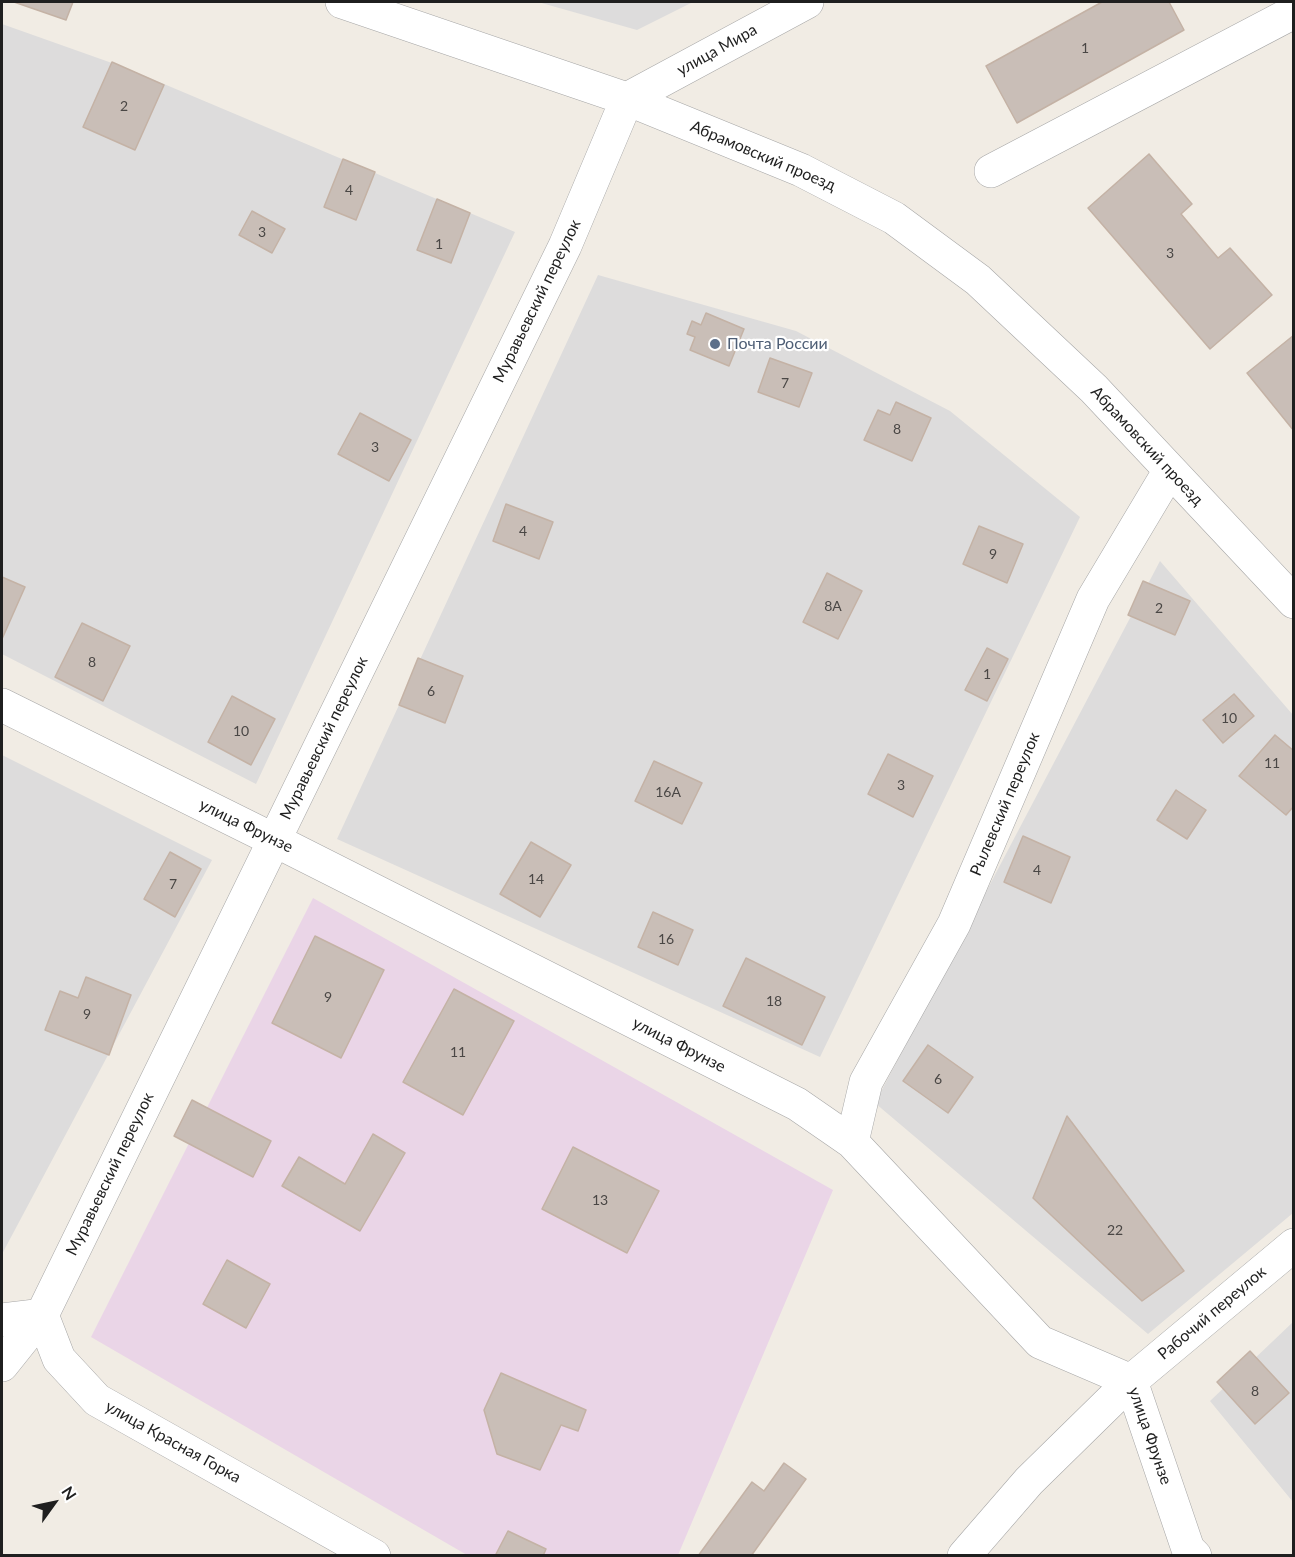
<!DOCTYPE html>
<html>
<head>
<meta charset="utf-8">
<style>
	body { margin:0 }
	#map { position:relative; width:1295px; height:1557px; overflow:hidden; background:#f1ece4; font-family:Lato,sans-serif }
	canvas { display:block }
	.frame { position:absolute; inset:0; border:3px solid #1f1f1f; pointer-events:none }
	.north { position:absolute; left:24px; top:1473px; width:60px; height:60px; -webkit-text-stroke:4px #fff; paint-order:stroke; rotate:57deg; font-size:16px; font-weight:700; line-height:24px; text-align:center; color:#1f1f1f }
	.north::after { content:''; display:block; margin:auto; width:21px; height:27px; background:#1f1f1f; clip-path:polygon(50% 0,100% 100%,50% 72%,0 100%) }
</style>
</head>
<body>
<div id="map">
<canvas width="1295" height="1557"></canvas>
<div class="frame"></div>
<div class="north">N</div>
</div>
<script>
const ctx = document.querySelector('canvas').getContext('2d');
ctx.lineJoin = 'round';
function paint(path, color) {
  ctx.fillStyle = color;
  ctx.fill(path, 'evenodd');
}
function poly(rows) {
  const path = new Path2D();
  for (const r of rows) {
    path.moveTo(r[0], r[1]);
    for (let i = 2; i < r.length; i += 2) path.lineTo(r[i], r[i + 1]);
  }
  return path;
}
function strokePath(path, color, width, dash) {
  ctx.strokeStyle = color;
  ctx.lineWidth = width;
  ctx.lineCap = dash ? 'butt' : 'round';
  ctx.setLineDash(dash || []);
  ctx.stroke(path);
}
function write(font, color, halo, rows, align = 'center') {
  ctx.font = font + ' Lato,sans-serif';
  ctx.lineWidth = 4.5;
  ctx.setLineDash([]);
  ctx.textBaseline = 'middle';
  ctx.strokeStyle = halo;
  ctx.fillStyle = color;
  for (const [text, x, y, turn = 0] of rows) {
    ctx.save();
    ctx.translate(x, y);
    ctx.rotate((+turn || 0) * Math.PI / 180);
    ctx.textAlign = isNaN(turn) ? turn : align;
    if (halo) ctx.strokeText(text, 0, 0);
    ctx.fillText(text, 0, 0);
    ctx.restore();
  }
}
paint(poly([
	[538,2,693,2,637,30],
	[2,24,126,68,515,232,256,784,2,654],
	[598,275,796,331,950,411,1080,517,820,1057,337,839],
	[1160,561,1293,715,1293,1213,1148,1334,875,1103],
	[2,755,212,860,2,1254],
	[1293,1322,1293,1502,1210,1401]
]), '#dddcdc');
paint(poly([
	[313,898,833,1190,678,1555,467,1555,91,1337]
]), '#ead5e7');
const building = poly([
	[14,2,73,2,66,20,14,2],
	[1102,2,1169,2,1184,30,1017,123,986,66,1102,2],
	[112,62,164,85,135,150,83,127,112,62],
	[1149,154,1192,204,1181,214,1218,258,1230,248,1272,295,1210,349,1088,208,1149,154],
	[343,159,375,172,356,220,324,207,343,159],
	[437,199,470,213,451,263,417,250,437,199],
	[252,211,285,229,272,253,239,235,252,211],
	[706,313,744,329,729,366,690,350,695,337,687,334,692,321,701,325,706,313],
	[1294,335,1294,431,1247,373,1294,335],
	[770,358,812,373,799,407,758,392,770,358],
	[896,402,931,418,912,461,864,440,878,410,890,415,896,402],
	[360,413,411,440,389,481,338,454,360,413],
	[506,504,553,522,539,559,493,541,506,504],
	[979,526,1023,544,1007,583,963,564,979,526],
	[827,573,862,591,838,639,803,622,827,573],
	[2,577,25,587,2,639,2,577],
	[1143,581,1190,601,1175,635,1128,615,1143,581],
	[82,623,130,646,103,701,55,677,82,623],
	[987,648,1008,659,987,701,965,690,987,648],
	[418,658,463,676,445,723,399,705,418,658],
	[1234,694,1254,716,1223,743,1203,720,1234,694],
	[232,696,275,719,251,765,208,742,232,696],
	[1275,735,1294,751,1294,806,1286,815,1239,776,1275,735],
	[888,754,933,776,913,817,868,794,888,754],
	[654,761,702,783,682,824,635,801,654,761],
	[1176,790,1206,810,1187,839,1157,820,1176,790],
	[1023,836,1070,857,1051,903,1004,882,1023,836],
	[531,842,571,865,540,917,500,894,531,842],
	[170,852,201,869,175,917,144,899,170,852],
	[653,912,693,930,678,965,638,947,653,912],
	[315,936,384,970,341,1058,272,1023,315,936],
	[746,958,825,997,802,1045,723,1006,746,958],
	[86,977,131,995,109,1055,45,1030,60,991,78,998,86,977],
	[454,989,514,1021,463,1115,403,1082,454,989],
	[928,1045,973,1077,948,1113,903,1081,928,1045],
	[192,1100,271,1141,253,1177,174,1136,192,1100],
	[1067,1116,1184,1271,1142,1301,1033,1198,1067,1116],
	[373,1134,405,1153,360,1231,282,1186,299,1157,345,1184,373,1134],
	[573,1147,659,1191,627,1253,542,1209,573,1147],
	[227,1260,270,1284,246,1328,203,1304,227,1260],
	[1250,1351,1289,1393,1255,1424,1217,1382,1250,1351],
	[501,1373,586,1410,578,1431,561,1425,540,1470,497,1454,484,1410,501,1373],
	[784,1463,806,1479,751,1556,698,1556,752,1482,764,1491,784,1463],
	[508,1531,546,1549,543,1556,495,1556,508,1531]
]);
paint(building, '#c9beb7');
strokePath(building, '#c4b2a5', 1.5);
const minor = poly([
	[342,2,627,99,801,170,894,218,978,280,1094,389,1294,602],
	[991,171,1294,12],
	[2,705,274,840,797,1104,852,1142,1040,1342,1131,1381,1188,1549,1195,1556],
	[852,1142,866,1082,954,924,1093,599,1170,470],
	[2,1320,42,1315,59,1359,97,1400,374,1556],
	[2,1365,42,1315,565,246,627,99,807,2],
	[964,1556,1029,1481,1131,1381,1294,1245]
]);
strokePath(minor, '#a6a6a6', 34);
strokePath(minor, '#fff', 33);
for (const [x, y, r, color] of [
	[715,344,6,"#5c6f8a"]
]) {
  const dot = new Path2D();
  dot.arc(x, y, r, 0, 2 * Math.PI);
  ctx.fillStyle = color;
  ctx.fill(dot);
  strokePath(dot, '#fff', 2);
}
write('14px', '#4a4745', null, [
	["1",1085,48],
	["2",124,106],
	["4",349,190],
	["3",262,232],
	["1",439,244],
	["3",1170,253],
	["7",785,383],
	["8",897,429],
	["3",375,447],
	["4",523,531],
	["9",993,554],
	["8А",833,606],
	["2",1159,608],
	["8",92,662],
	["1",987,674],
	["6",431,691],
	["10",1229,718],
	["10",241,731],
	["11",1272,763],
	["3",901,785],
	["16А",668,792],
	["4",1037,870],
	["14",536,879],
	["7",173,884],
	["16",666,939],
	["9",328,997],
	["18",774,1001],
	["9",87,1014],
	["11",458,1052],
	["6",938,1079],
	["13",600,1200],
	["22",1115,1230],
	["8",1255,1391]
]);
write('16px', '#1f1f1f', '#fff', [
	["улица Мира",717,50,-29],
	["Абрамовский проезд",763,156,23],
	["Муравьевский переулок",537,301,-64],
	["Абрамовский проезд",1147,446,47],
	["Муравьевский переулок",324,738,-64],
	["Рылевский переулок",1005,804,-67],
	["улица Фрунзе",246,826,26],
	["улица Фрунзе",679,1045,27],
	["Муравьевский переулок",110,1174,-64],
	["Рабочий переулок",1212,1313,-40],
	["улица Фрунзе",1150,1436,71],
	["улица Красная Горка",173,1442,29]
]);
write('16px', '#4e5e75', '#fff', [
	["Почта России",727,344]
], 'left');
</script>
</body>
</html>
